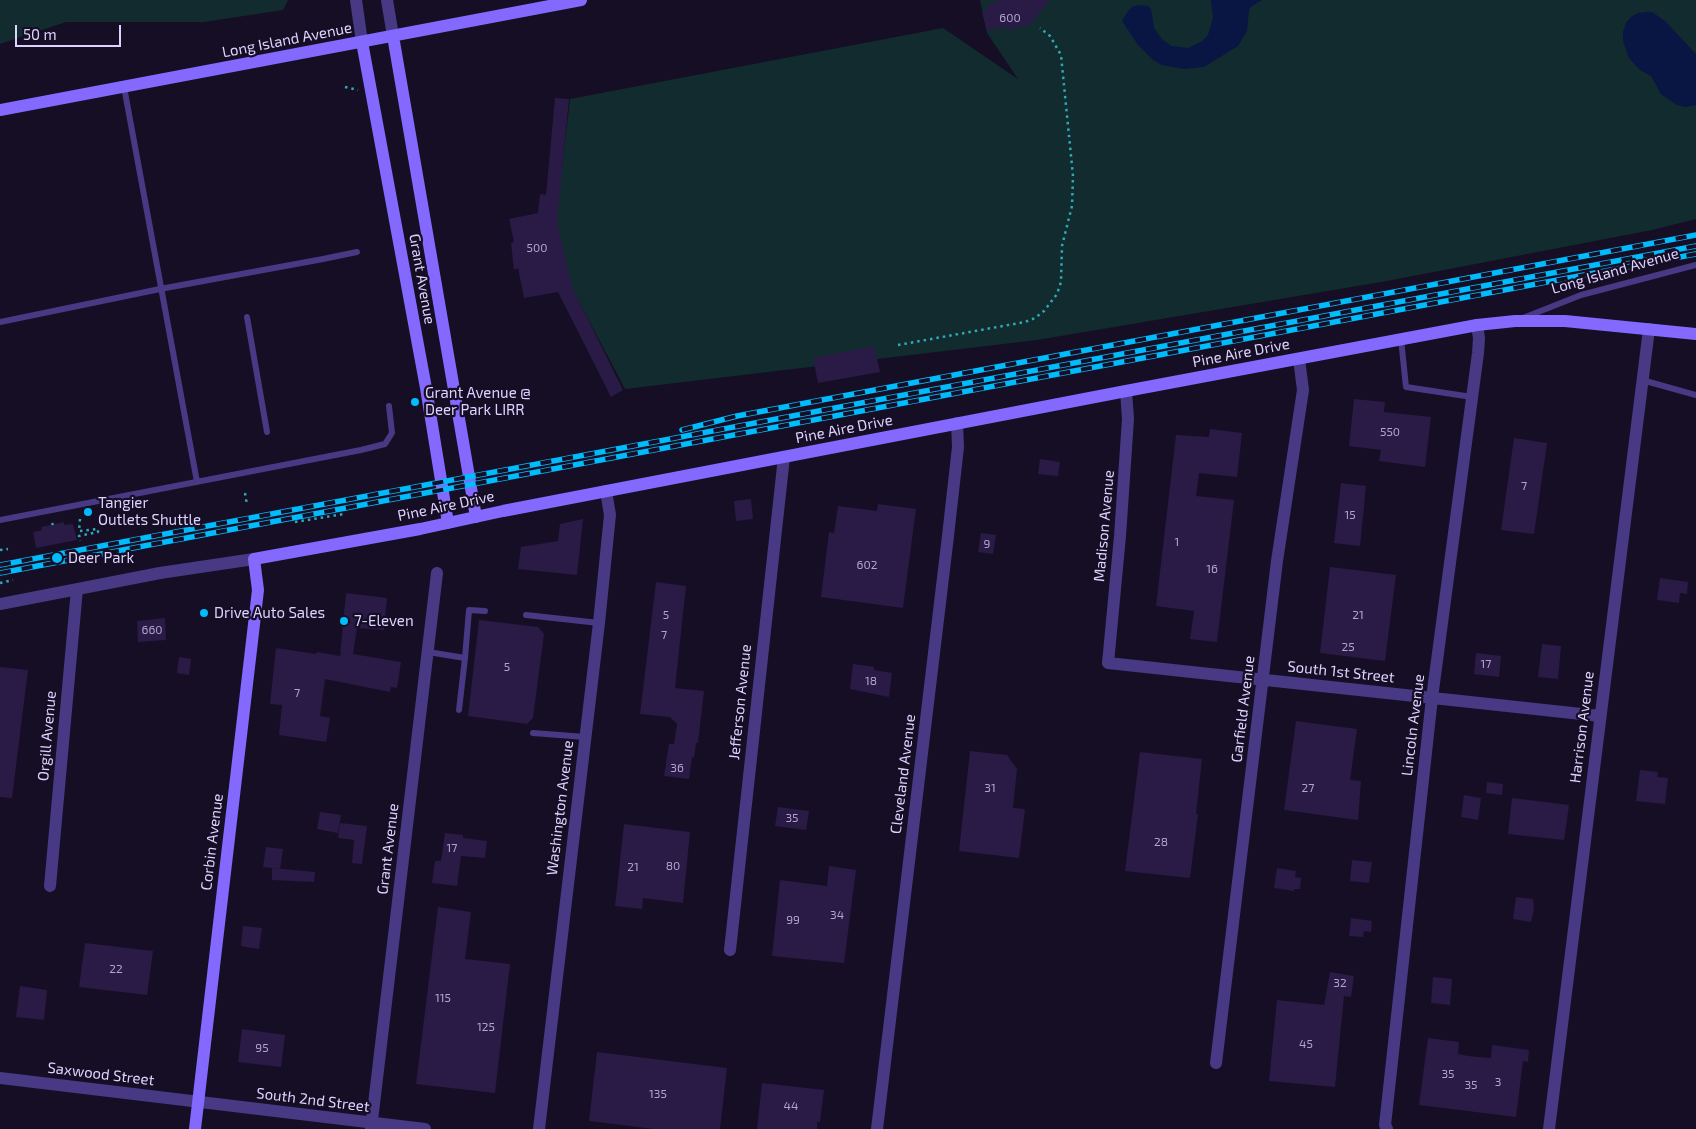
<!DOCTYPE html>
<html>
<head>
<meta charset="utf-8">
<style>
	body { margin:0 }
	#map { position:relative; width:1696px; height:1129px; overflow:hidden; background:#160e25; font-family:"Exo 2",sans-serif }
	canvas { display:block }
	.scale { position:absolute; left:15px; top:25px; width:106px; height:22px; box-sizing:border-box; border:2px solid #ded2ff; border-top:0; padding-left:6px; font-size:15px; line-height:18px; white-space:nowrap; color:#ded2ff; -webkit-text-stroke:4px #160e25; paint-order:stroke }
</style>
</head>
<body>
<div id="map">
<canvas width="1696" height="1129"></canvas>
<div class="scale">50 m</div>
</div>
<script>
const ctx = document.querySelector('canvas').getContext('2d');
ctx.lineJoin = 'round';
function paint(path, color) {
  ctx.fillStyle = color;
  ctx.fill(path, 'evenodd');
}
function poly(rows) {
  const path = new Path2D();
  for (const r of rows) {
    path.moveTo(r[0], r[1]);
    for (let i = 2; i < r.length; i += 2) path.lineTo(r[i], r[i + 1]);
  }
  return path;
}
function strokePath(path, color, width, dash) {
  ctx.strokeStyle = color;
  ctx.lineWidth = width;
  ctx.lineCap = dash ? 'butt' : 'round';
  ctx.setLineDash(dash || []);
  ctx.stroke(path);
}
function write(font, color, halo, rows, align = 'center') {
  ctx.font = font + ' "Exo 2",sans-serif';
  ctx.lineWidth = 4.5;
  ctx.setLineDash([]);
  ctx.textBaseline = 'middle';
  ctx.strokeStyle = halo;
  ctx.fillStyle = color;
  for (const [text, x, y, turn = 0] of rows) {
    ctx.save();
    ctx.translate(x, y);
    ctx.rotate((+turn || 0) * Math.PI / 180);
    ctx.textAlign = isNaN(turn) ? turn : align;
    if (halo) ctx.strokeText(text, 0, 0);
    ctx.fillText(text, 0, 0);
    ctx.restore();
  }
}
paint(poly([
	[0,0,288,0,283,10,204,22,66,22,0,44],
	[980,0,1696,0,1696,219,1652,230,1387,281,1037,340,625,389,567,279,556,219,570,99,943,28,1018,79,987,33]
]), '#112b2f');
paint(poly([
	[1211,0,1262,0,1252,6,1249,10,1247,31,1238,46,1204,67,1184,69,1162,65,1153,60,1138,45,1122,21,1128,11,1132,7,1138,5,1148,6,1151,9,1154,28,1162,39,1171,46,1188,48,1201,42,1208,35,1213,18],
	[1646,12,1652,12,1665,21,1696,54,1696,105,1685,107,1677,105,1668,99,1661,94,1651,76,1640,70,1629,58,1623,41,1623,32,1626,23,1631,17,1638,13]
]), '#091543');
paint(poly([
	[997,0,1050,0,1030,24,1007,30,1006,26,987,31,982,12,988,10,987,5,998,2],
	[555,98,569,99,557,222,572,287,623,390,611,397,558,292,524,298,518,268,514,270,511,243,514,242,509,219,538,213,540,194,546,195],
	[874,346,880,372,818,383,813,358],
	[1354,399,1385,402,1384,412,1431,417,1425,467,1379,461,1381,450,1349,446],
	[1210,429,1242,433,1237,477,1199,473,1196,496,1234,500,1217,642,1190,639,1194,611,1156,606,1176,435,1209,437],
	[1514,438,1547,443,1534,534,1501,530],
	[1040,459,1060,462,1058,476,1038,474],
	[1341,483,1366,486,1360,546,1334,543],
	[751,499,753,519,736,521,734,501],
	[878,504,916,509,903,608,821,597,829,532,834,533,838,506,877,511],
	[583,519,577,575,518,569,521,547,558,541,560,524],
	[64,522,64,525,73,524,77,540,36,548,33,532,42,530,41,527],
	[981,533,996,535,993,554,978,552],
	[1330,567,1396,575,1385,661,1320,653],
	[1660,578,1688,582,1687,594,1680,593,1679,603,1657,600],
	[656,582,686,586,675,688,704,691,698,743,696,743,694,758,692,757,689,779,664,776,669,744,674,744,677,724,670,717,640,714],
	[346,593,387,598,384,630,357,628,353,654,401,662,397,688,391,687,390,692,325,679,320,716,330,718,326,742,279,735,282,705,270,704,276,648,316,654,317,652,340,656],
	[165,618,166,640,138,642,137,621],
	[479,620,538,627,544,634,533,718,527,724,468,716],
	[1542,644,1561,646,1558,679,1538,677],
	[1476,653,1501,656,1499,677,1474,674],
	[179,657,191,659,189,675,177,673],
	[853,664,874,667,874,670,892,673,889,697,850,689],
	[0,667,28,670,12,798,0,797],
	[1296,721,1357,729,1350,780,1361,781,1358,820,1284,810],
	[970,751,1007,755,1017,769,1013,808,1025,809,1019,858,959,851],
	[1140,752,1202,759,1196,814,1198,814,1190,878,1125,871],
	[1640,770,1658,772,1657,777,1668,778,1665,804,1636,801],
	[1487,782,1503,784,1502,795,1486,793],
	[1464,795,1481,798,1478,820,1461,817],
	[1512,798,1569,805,1564,840,1508,834],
	[778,807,809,811,806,830,775,826],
	[320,812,341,815,338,833,317,829],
	[340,823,367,826,362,864,352,863,354,840,338,838],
	[624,824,690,832,683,903,643,898,642,909,615,906],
	[445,833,463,835,463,838,487,841,485,858,461,856,457,886,432,883,435,861,441,861],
	[266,847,283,849,280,869,263,867],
	[1352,860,1372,862,1369,883,1350,881],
	[829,866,856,870,844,963,772,956,780,880,827,886],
	[272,868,315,872,314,882,272,880],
	[1277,868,1296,871,1295,877,1301,878,1300,889,1294,889,1294,891,1274,888],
	[1516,897,1533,899,1534,909,1531,922,1513,919],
	[438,907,471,912,465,959,510,964,495,1093,416,1084],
	[1351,918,1372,921,1371,932,1364,931,1363,937,1349,936],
	[243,926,262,928,259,949,241,946],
	[85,943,153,951,147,995,79,987],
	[1330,972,1354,976,1351,997,1344,996,1335,1087,1269,1081,1277,1000,1324,1005],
	[1433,977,1452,979,1450,1005,1431,1003],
	[20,986,47,990,44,1020,16,1017],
	[242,1029,285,1035,281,1067,238,1062],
	[1428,1038,1459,1042,1458,1054,1468,1056,1491,1058,1492,1045,1529,1050,1528,1062,1523,1061,1516,1117,1419,1105],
	[597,1052,727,1068,720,1129,654,1129,589,1121],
	[762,1083,824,1090,820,1122,817,1122,817,1129,757,1129]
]), '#2a1a46');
strokePath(poly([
	[345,87,358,90],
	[898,345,1025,322,1035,318,1044,311,1057,294,1061,282,1062,246,1072,206,1073,176,1061,55,1050,36,1040,28],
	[245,493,247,505],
	[138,513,140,522],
	[80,519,79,531,98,529,98,532,79,536,80,541],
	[295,522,344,514],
	[52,523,53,525],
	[0,550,8,549],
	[0,583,13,580]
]), '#2eaab7', 2.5, [2.5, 4]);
strokePath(poly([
	[124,87,197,482],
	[247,317,267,432],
	[1523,318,1581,295,1696,265],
	[0,322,160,289,323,259,357,252],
	[1401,339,1406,387,1472,397],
	[1642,380,1696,395],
	[0,520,361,450,385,444,392,433,389,406],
	[526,615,599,623],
	[428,652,465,658,469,610,485,611],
	[459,710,465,658],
	[533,733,585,737]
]), '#483984', 6);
strokePath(poly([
	[356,0,362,42],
	[387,0,393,36],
	[1126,391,1128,419,1120,536,1108,663,1600,716],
	[0,604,160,573,254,559],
	[50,886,77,589],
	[730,950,784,457],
	[1216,1063,1277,561,1303,390,1299,359],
	[0,1078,425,1129],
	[371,1129,437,573],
	[539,1129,599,623,610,515,606,491],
	[877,1129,948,536,958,447,957,423],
	[1387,1129,1385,1125,1432,698,1478,353,1479,338,1477,325],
	[1549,1129,1649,329]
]), '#483984', 12);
strokePath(poly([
	[393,36,476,517],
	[362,42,426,388,448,523],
	[0,110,581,0],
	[195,1129,258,590,254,559,420,529,503,511,1126,391,1477,325,1515,321,1565,321,1696,334]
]), '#8469ff', 12);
const rail = poly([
	[682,430,737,416,1696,235],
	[0,565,1696,246],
	[0,573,1696,254]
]);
strokePath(rail, '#00bcfd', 5.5);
strokePath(rail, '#160e25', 4, [11]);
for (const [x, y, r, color] of [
	[415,402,5,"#00bcfd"],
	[88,512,5,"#00bcfd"],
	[57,558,6,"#00bcfd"],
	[204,613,5,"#00bcfd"],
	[344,621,5,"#00bcfd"]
]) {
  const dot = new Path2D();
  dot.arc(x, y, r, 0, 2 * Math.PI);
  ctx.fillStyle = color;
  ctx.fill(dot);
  strokePath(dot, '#160e25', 2);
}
write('12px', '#b1a4d1', null, [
	["600",1010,18],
	["500",537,248],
	["550",1390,432],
	["7",1524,486],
	["15",1350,515],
	["1",1177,542],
	["9",987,544],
	["602",867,565],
	["16",1212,569],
	["5",666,615],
	["21",1358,615],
	["660",152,630],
	["7",664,635],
	["25",1348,647],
	["17",1486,664],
	["5",507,667],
	["18",871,681],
	["7",297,693],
	["36",677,768],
	["31",990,788],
	["27",1308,788],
	["35",792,818],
	["28",1161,842],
	["17",452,848],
	["80",673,866],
	["21",633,867],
	["34",837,915],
	["99",793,920],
	["22",116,969],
	["32",1340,983],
	["115",443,998],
	["125",486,1027],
	["45",1306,1044],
	["95",262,1048],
	["35",1448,1074],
	["3",1498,1082],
	["35",1471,1085],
	["135",658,1094],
	["44",791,1106]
]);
write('15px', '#ded2ff', '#160e25', [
	["Long Island Avenue",287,40,-11],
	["Long Island Avenue",1615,271,-16],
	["Grant Avenue",422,279,80],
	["Pine Aire Drive",1241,353,-11],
	["Pine Aire Drive",844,429,-11],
	["Pine Aire Drive",446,506,-12],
	["Madison Avenue",1104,526,-85],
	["South 1st Street",1341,672,6],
	["Jefferson Avenue",740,702,-84],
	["Garfield Avenue",1243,709,-83],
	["Lincoln Avenue",1413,725,-83],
	["Harrison Avenue",1582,727,-83],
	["Orgill Avenue",47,736,-85],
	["Cleveland Avenue",903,774,-83],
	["Washington Avenue",560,808,-83],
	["Corbin Avenue",212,842,-83],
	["Grant Avenue",388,849,-83],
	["Saxwood Street",101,1074,7],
	["South 2nd Street",313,1100,7]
]);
write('15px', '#ded2ff', '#160e25', [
	["Grant Avenue @",425,393],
	["Deer Park LIRR",425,410],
	["Tangier",98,503],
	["Outlets Shuttle",98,520],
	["Deer Park",68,558],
	["Drive Auto Sales",214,613],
	["7-Eleven",354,621]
], 'left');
</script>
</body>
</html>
